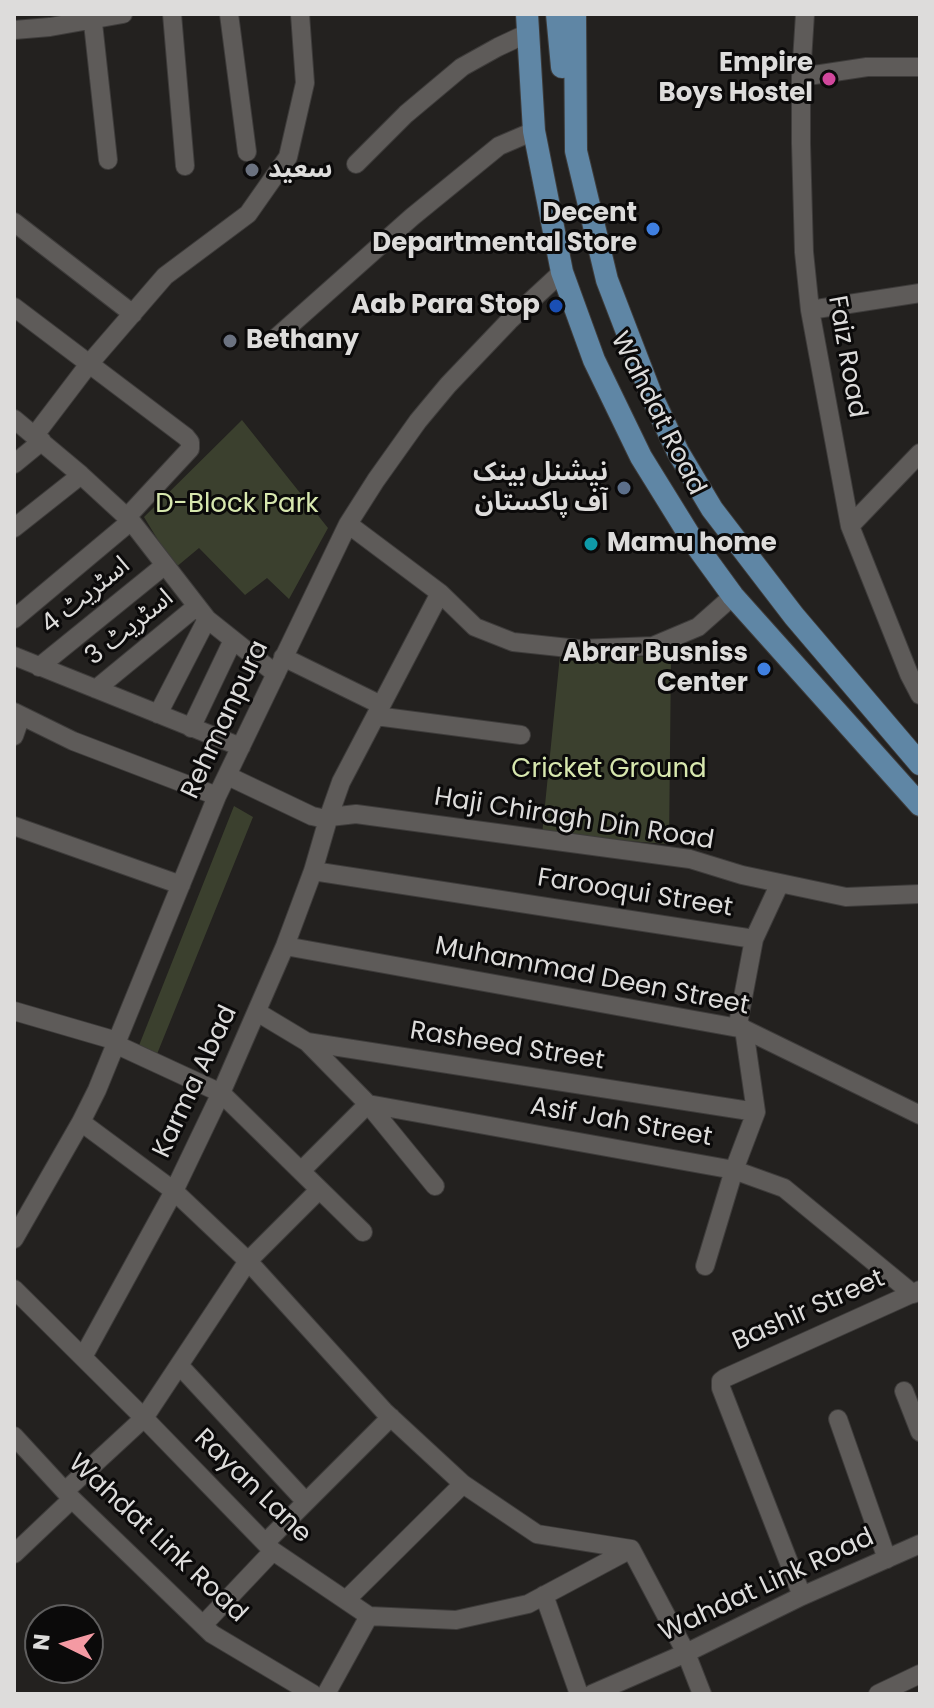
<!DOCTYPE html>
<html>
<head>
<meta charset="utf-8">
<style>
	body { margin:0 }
	#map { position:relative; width:934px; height:1708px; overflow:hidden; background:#23211f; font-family:Poppins,sans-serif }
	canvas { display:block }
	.frame { position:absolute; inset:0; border:16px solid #dddcdb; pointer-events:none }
	.north { position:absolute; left:24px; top:1604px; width:80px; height:80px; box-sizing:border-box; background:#0b0a0a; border:2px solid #5f5e5e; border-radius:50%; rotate:275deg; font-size:22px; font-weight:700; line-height:32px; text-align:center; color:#dddcdb }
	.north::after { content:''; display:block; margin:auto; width:28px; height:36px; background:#f49aa3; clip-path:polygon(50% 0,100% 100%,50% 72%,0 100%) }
</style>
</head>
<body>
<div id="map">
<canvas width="934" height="1708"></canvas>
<div class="frame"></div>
<div class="north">N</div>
</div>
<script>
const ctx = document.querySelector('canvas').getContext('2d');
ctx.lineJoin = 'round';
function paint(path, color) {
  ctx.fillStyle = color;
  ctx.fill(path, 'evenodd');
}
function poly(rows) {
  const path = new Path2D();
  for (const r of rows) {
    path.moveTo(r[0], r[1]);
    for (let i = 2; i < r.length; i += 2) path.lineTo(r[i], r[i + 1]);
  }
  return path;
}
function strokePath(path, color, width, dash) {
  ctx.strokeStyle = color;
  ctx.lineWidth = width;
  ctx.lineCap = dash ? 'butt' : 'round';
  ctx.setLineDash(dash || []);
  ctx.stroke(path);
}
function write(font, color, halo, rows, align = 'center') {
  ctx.font = font + ' Poppins,"Noto Sans Arabic",sans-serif';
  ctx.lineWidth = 6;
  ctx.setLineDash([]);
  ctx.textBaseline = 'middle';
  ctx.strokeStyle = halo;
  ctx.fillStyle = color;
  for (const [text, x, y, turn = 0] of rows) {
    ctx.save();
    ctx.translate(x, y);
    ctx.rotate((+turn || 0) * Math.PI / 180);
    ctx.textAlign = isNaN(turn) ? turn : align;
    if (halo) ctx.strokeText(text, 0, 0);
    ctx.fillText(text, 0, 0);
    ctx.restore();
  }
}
paint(poly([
	[242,420,328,528,289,599,267,578,245,595,199,548,175,568,144,517],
	[560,655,671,657,669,844,542,835],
	[234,806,253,817,155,1059,138,1048]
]), '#3b402e');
const minor = poly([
	[92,14,108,160],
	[172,14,185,166],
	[229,14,247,152],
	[805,14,801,77,801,143,804,252,810,310,850,526,909,674,920,695],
	[14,30,50,27,123,14],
	[801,77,867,67,920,67],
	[356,164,406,114,462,67,498,47,528,33],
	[14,222,133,314],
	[14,307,186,437,190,442,190,449,127,517],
	[810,310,920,293],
	[277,337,412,217,499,146,534,131],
	[14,419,81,475,131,521,207,619,276,674],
	[35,435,89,364,165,276,248,214,288,157,305,83,300,14],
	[14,464,42,441],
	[348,524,440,593,475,627,513,642,578,649,653,646,698,627,733,596],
	[850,526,920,453],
	[14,528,81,475],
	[14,619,131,521],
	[14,656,241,747],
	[283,657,381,705],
	[39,667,165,565],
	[96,689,197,606],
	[14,712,73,741,217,796],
	[158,714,207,619],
	[376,716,521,735],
	[191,728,233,640],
	[14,736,21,716],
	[228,776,312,816,321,818,356,814,690,859,742,875,846,897,920,894],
	[14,826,181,885],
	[313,871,754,939,738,1024,744,1029,756,1112,734,1170,705,1266],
	[754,939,780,883],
	[285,946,744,1029,920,1115],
	[14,1011,117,1041],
	[257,1012,307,1042,756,1112],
	[307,1042,368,1104,734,1170,784,1188,913,1294],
	[115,1044,221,1093,363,1232],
	[81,1122,174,1191,248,1261,384,1411,463,1484,537,1534,631,1549,686,1653,702,1694],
	[301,1171,368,1104,435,1186],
	[14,1239,81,1122,97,1090,217,796,348,524,376,480,418,421,448,385,509,321,562,272],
	[14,1289,144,1418,273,1551,369,1616,456,1620,528,1604,631,1549],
	[83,1357,174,1191,221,1093,285,946,313,871,329,816,341,782,440,593],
	[179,1365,306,1502],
	[904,1391,920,1432],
	[838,1419,887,1559],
	[14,1436,72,1499,212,1634,313,1694],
	[65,1491,144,1418,248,1261,319,1190],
	[266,1542,391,1417],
	[14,1554,72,1499],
	[544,1595,579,1694],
	[802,1596,721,1388,721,1381,725,1378,920,1290],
	[346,1600,463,1484],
	[203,1625,273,1551],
	[326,1694,369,1616],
	[592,1694,686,1653,802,1596,920,1544],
	[878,1694,920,1674]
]);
const major = poly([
	[527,14,534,131,562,272,594,360,641,457,693,541,733,596,920,805],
	[557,14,562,67],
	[575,14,576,151,607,280,652,397,678,452,712,509,794,616,920,764]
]);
strokePath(minor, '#3e3c3b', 20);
strokePath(major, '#3e3c3b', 24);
strokePath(minor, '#5e5b59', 18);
strokePath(major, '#5f86a5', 22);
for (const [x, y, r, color] of [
	[829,79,8,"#d1479c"],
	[252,170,8,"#6b7280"],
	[653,229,8,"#3f7fe0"],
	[556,306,8,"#1a4fb4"],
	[230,341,8,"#6b7280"],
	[624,488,8,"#5c6f8a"],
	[591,544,8,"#0f9aa8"],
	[764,669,8,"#3f7fe0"]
]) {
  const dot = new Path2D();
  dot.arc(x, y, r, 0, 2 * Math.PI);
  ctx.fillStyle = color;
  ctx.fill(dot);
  strokePath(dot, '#0b0a0a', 3);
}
write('bold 26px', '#dddcdb', '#0b0a0a', [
	["Empire",813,64],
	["Boys Hostel",813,94],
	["سعید",268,170,"left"],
	["Decent",637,214],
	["Departmental Store",637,244],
	["Aab Para Stop",540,306],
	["Bethany",246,341,"left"],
	["نیشنل بینک",608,473],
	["آف پاکستان",608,503],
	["Mamu home",607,544,"left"],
	["Abrar Busniss",748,654],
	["Center",748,684]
], 'right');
write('26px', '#dddcdb', '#0b0a0a', [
	["Faiz Road",846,357,80],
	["Wahdat Road",657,414,63],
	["اسٹریٹ 4",86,596,-39],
	["اسٹریٹ 3",130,628,-39],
	["Rehmanpura",226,720,-65],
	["Haji Chiragh Din Road",574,820,9],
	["Farooqui Street",635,894,9],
	["Muhammad Deen Street",592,977,11],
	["Rasheed Street",507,1047,9],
	["Karma Abad",196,1082,-65],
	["Asif Jah Street",621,1123,10],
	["Bashir Street",809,1311,-24],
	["Rayan Lane",252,1487,44],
	["Wahdat Link Road",157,1539,43],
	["Wahdat Link Road",767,1586,-25]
]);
write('26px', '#d7e7ae', '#0b0a0a', [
	["D-Block Park",237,505],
	["Cricket Ground",609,770]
]);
</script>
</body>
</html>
